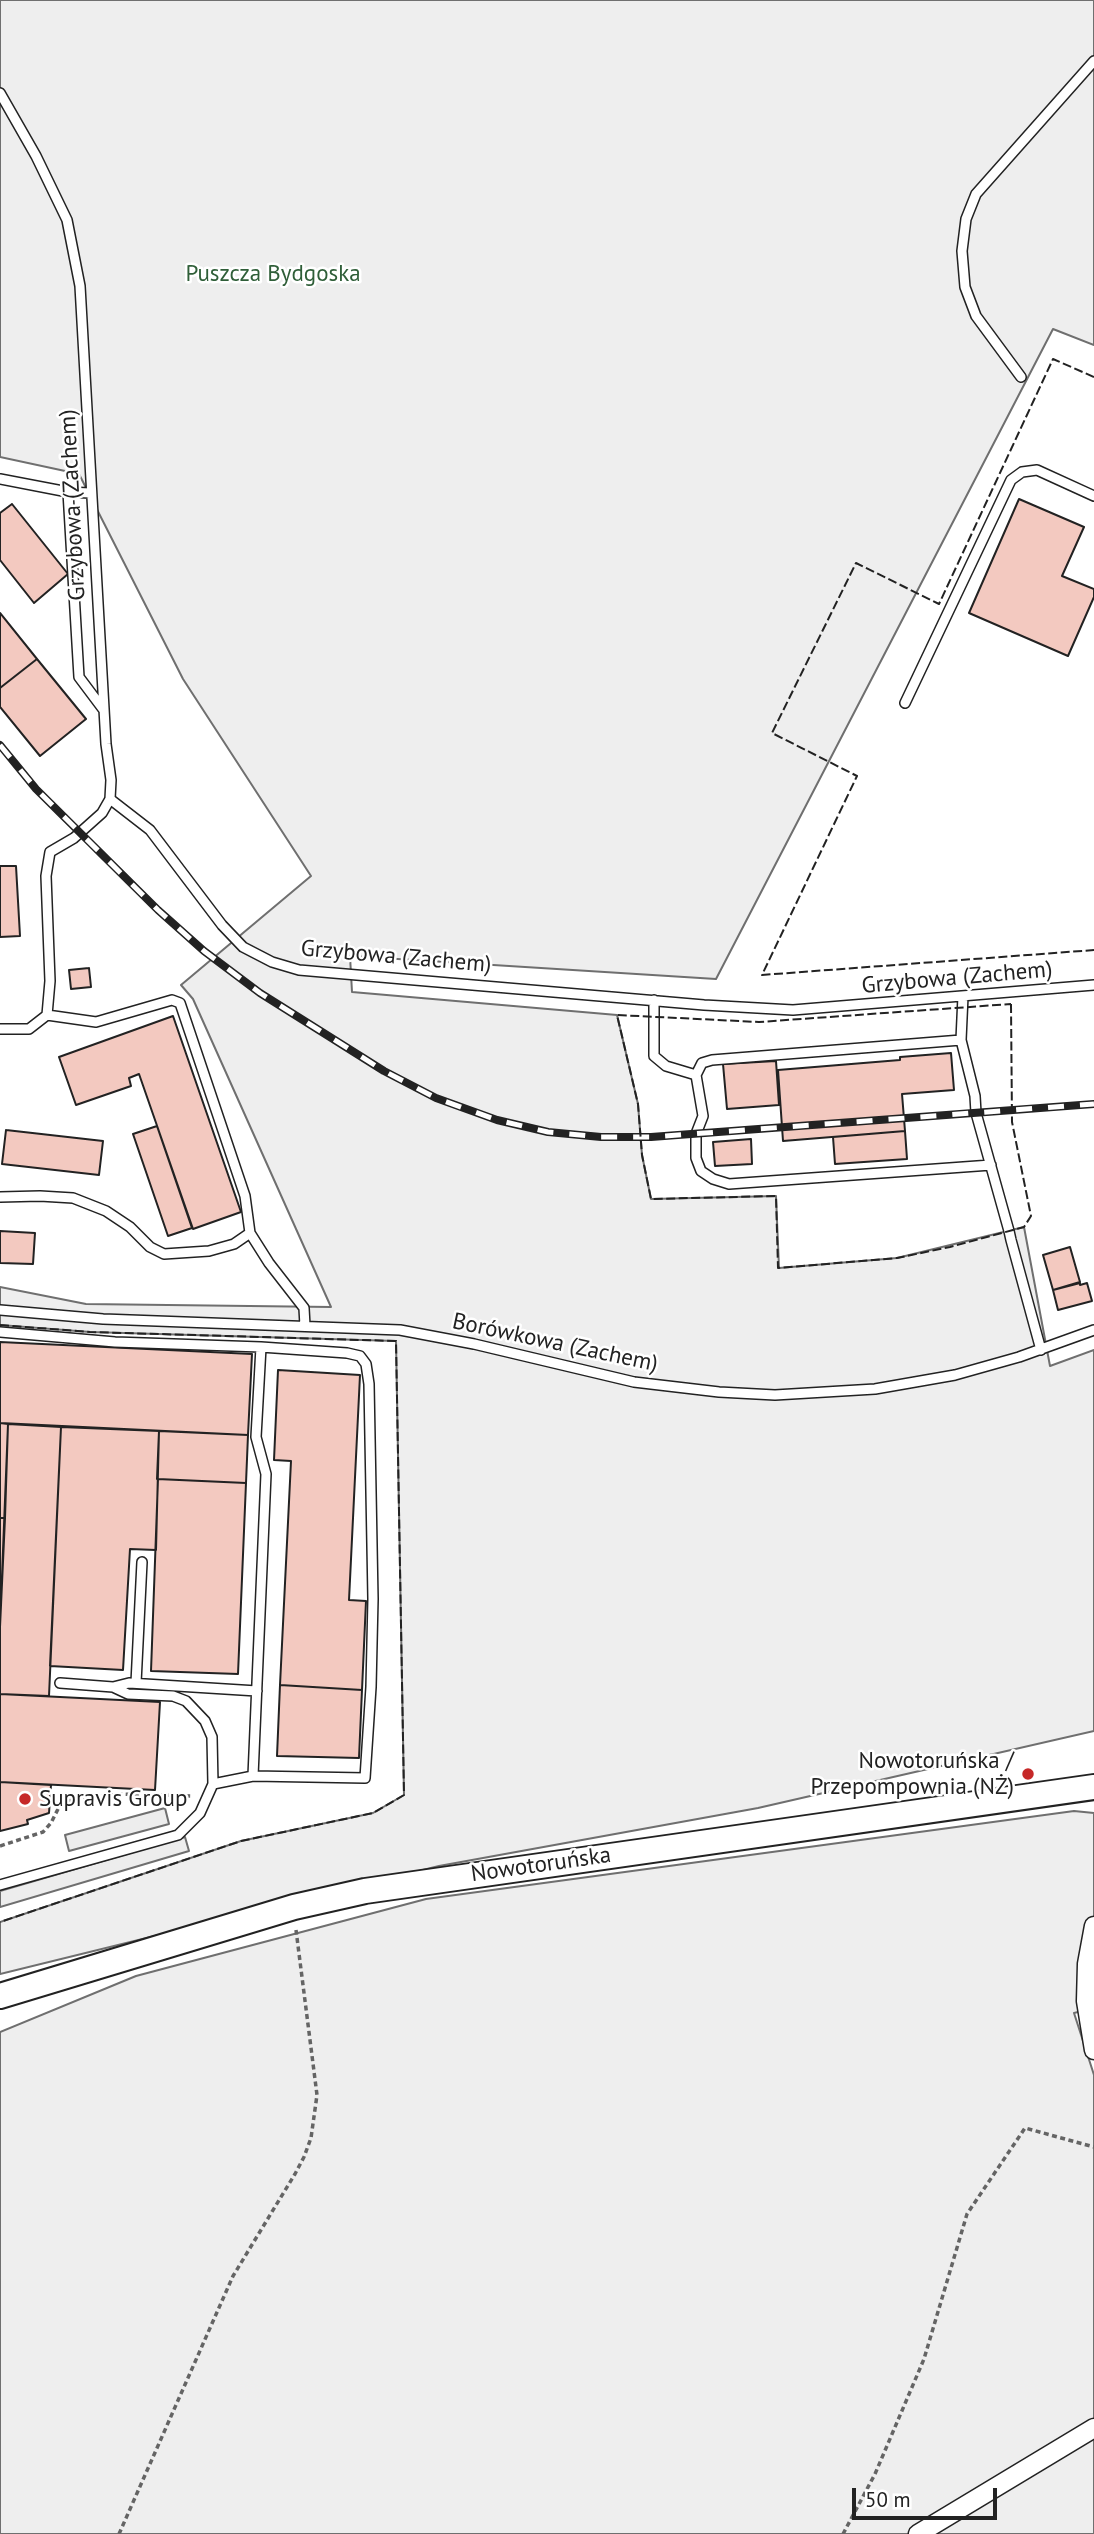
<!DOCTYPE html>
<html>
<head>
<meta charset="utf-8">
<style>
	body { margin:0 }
	#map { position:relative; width:1094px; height:2534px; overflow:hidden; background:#fff; font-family:"PT Sans",sans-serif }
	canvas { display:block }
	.scale { position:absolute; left:852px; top:2488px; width:145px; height:32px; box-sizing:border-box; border:4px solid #222; border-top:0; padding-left:9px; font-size:21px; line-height:24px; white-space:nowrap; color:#222; -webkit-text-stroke:5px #fff; paint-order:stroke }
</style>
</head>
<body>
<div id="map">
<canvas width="1094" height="2534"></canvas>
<div class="scale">50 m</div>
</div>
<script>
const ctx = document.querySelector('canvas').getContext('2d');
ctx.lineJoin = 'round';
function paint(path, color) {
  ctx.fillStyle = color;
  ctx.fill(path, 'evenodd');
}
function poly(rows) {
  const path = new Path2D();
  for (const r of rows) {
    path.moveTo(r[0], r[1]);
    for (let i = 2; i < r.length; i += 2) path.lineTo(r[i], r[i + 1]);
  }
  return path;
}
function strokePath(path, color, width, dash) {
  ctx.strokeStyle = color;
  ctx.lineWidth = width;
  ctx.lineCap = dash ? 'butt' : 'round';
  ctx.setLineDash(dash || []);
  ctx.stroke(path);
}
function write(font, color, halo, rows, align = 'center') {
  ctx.font = font + ' "PT Sans",sans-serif';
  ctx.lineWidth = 5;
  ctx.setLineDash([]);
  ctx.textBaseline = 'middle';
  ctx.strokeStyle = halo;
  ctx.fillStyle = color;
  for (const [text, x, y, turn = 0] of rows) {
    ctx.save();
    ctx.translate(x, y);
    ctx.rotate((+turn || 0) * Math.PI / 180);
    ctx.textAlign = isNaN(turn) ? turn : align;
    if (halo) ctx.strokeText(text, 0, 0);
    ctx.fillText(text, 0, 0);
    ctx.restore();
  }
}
const green = poly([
	[0,0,1094,0,1094,345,1053,329,716,979,350,956,352,992,617,1015,638,1104,642,1155,651,1199,776,1196,779,1268,897,1258,1024,1227,1050,1366,1094,1350,1094,1731,758,1808,439,1866,0,1974,0,1922,241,1841,373,1813,404,1795,396,1341,90,1332,0,1325,0,1287,86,1304,331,1307,193,999,181,985,311,876,183,679,79,474,0,457,0,0],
	[1074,1811,1094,1813,1094,2008,1074,2013,1094,2075,1094,2534,0,2534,0,2032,136,1976,426,1899,1074,1811]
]);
paint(green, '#eee');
strokePath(green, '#6f6f6f', 2);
const parking = poly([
	[165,1808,169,1824,69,1851,65,1835,165,1808],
	[185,1837,189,1851,0,1907,0,1891,185,1837]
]);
paint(parking, '#ededed');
strokePath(parking, '#6f6f6f', 2);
const building = poly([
	[1019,499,1084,527,1062,576,1094,589,1094,597,1068,656,969,613,1019,499],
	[12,504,68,574,34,603,0,560,0,513,12,504],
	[0,613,37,659,0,688,0,613],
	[37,659,86,719,40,756,0,707,0,688,37,659],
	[0,866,16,866,20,936,0,937,0,866],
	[89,968,91,987,71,989,69,970,89,968],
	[173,1016,241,1212,193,1229,139,1074,129,1078,131,1086,76,1105,59,1057,173,1016],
	[951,1053,954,1090,902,1094,905,1131,783,1141,778,1070,900,1060,900,1057,951,1053],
	[776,1061,779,1105,727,1109,723,1064,776,1061],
	[157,1126,192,1228,168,1236,133,1134,157,1126],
	[6,1130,103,1141,99,1175,2,1164,6,1130],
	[905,1131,907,1159,835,1164,833,1137,905,1131],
	[751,1139,752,1164,715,1166,713,1142,751,1139],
	[0,1231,35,1233,33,1264,0,1263,0,1231],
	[1070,1247,1080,1282,1053,1290,1043,1255,1070,1247],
	[1080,1283,1080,1285,1087,1283,1092,1301,1058,1310,1053,1290,1080,1283],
	[0,1342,252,1354,248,1435,0,1423,0,1342],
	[278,1370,360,1375,349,1600,366,1601,362,1690,280,1685,291,1461,274,1460,278,1370],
	[0,1423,8,1424,5,1518,0,1518,0,1423],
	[8,1424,61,1427,49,1696,0,1694,0,1627,8,1424],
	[61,1427,159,1431,156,1550,130,1549,123,1670,50,1666,61,1427],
	[159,1431,248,1435,246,1483,157,1479,159,1431],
	[158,1479,246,1483,238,1674,151,1671,158,1479],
	[0,1518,5,1518,0,1627,0,1518],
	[280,1685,362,1690,359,1758,277,1756,280,1685],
	[0,1694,160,1702,155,1790,0,1782,0,1694],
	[0,1782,51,1785,49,1813,27,1820,28,1824,0,1831,0,1782]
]);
paint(building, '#f3c9c0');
strokePath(building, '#222', 2);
const lane = poly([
	[0,93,36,156,67,220,80,286,106,744,111,780,110,799,102,813,74,838,50,852,46,876,50,981,47,1015,29,1029,0,1029],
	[1021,377,976,316,965,287,962,251,966,219,976,194,1094,61],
	[0,479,68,492,90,493],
	[68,492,79,677,103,709],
	[905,703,1011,480,1022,472,1037,470,1094,496],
	[110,799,150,830,222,925,243,947,272,962,299,970,704,1005,793,1010,1094,985],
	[654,1000,654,1056,666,1066,696,1075],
	[47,1015,96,1022,172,1000,180,1003,245,1196,250,1233,269,1263,304,1308,305,1326],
	[961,1040,963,996],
	[991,1165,729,1184,713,1179,701,1171,696,1158,696,1134,703,1116,696,1075,702,1063,712,1060,961,1040,975,1096,976,1113,1009,1231,1011,1240,1041,1350],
	[0,1197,40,1196,73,1198,106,1211,130,1227,150,1247,164,1254,209,1251,234,1244,250,1233],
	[0,1310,103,1319,400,1330,474,1344,634,1382,719,1392,775,1395,875,1389,955,1375,1019,1357,1094,1330],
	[0,1332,115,1342,261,1347],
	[60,1683,113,1687,128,1694,173,1696,186,1701,205,1721,212,1737,213,1784],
	[136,1683,142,1562],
	[113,1687,129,1683,257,1691],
	[0,1885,178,1835,200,1813,213,1784,253,1776,365,1778,371,1687,373,1599,369,1384,366,1364,360,1356,347,1353,261,1347,256,1437,266,1474,253,1776]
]);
const street = poly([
	[1094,1926,1087,1964,1086,2001,1094,2050],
	[918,2534,1094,2428]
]);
const secondary = poly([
	[0,1996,294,1907,365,1891,1094,1787]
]);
strokePath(lane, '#222', 12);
strokePath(street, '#222', 21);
strokePath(secondary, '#222', 28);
strokePath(poly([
	[0,1846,43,1832,51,1823,59,1807,66,1801,121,1794,193,1796],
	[119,2534,233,2276,295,2174,304,2157,311,2138,317,2095,296,1930],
	[843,2534,875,2474,924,2359,967,2214,1025,2128,1094,2147]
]), '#646464', 3.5, [5, 3.5]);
strokePath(lane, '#fff', 9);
strokePath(street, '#fff', 18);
strokePath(secondary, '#fff', 24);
const rail = poly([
	[0,745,36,789,158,910,204,951,260,993,384,1071,436,1098,497,1120,548,1132,601,1137,651,1137,1094,1104]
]);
strokePath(rail, '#222', 8);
strokePath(rail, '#fff', 5, [16]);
strokePath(poly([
	[1094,377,1053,359,939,604,856,563,772,733,857,776,762,975,1094,950],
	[1011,1004,1012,1122,1031,1216,1024,1227,950,1247,897,1258,778,1268,776,1196,651,1199,642,1155,638,1104,617,1015,759,1022,1011,1004],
	[0,1325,90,1332,396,1341,404,1795,373,1813,241,1841,0,1922]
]), '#222', 2, [9, 3.5]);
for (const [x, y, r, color] of [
	[1028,1774,7,"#c62828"],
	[25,1799,7,"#c62828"]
]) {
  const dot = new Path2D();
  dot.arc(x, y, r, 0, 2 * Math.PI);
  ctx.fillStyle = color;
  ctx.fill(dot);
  strokePath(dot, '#fff', 2.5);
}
write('23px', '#2f5e38', '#fff', [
	["Puszcza Bydgoska",273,274]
]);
write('23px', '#222', '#fff', [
	["Grzybowa (Zachem)",73,505,-93],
	["Grzybowa (Zachem)",396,957,5],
	["Grzybowa (Zachem)",957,978,-5],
	["Borówkowa (Zachem)",555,1343,12],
	["Nowotoruńska",541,1865,-8]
]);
write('23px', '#222', '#fff', [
	["Nowotoruńska /",1014,1761],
	["Przepompownia (NŻ)",1014,1787],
	["Supravis Group",39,1799,"left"]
], 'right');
</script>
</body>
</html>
